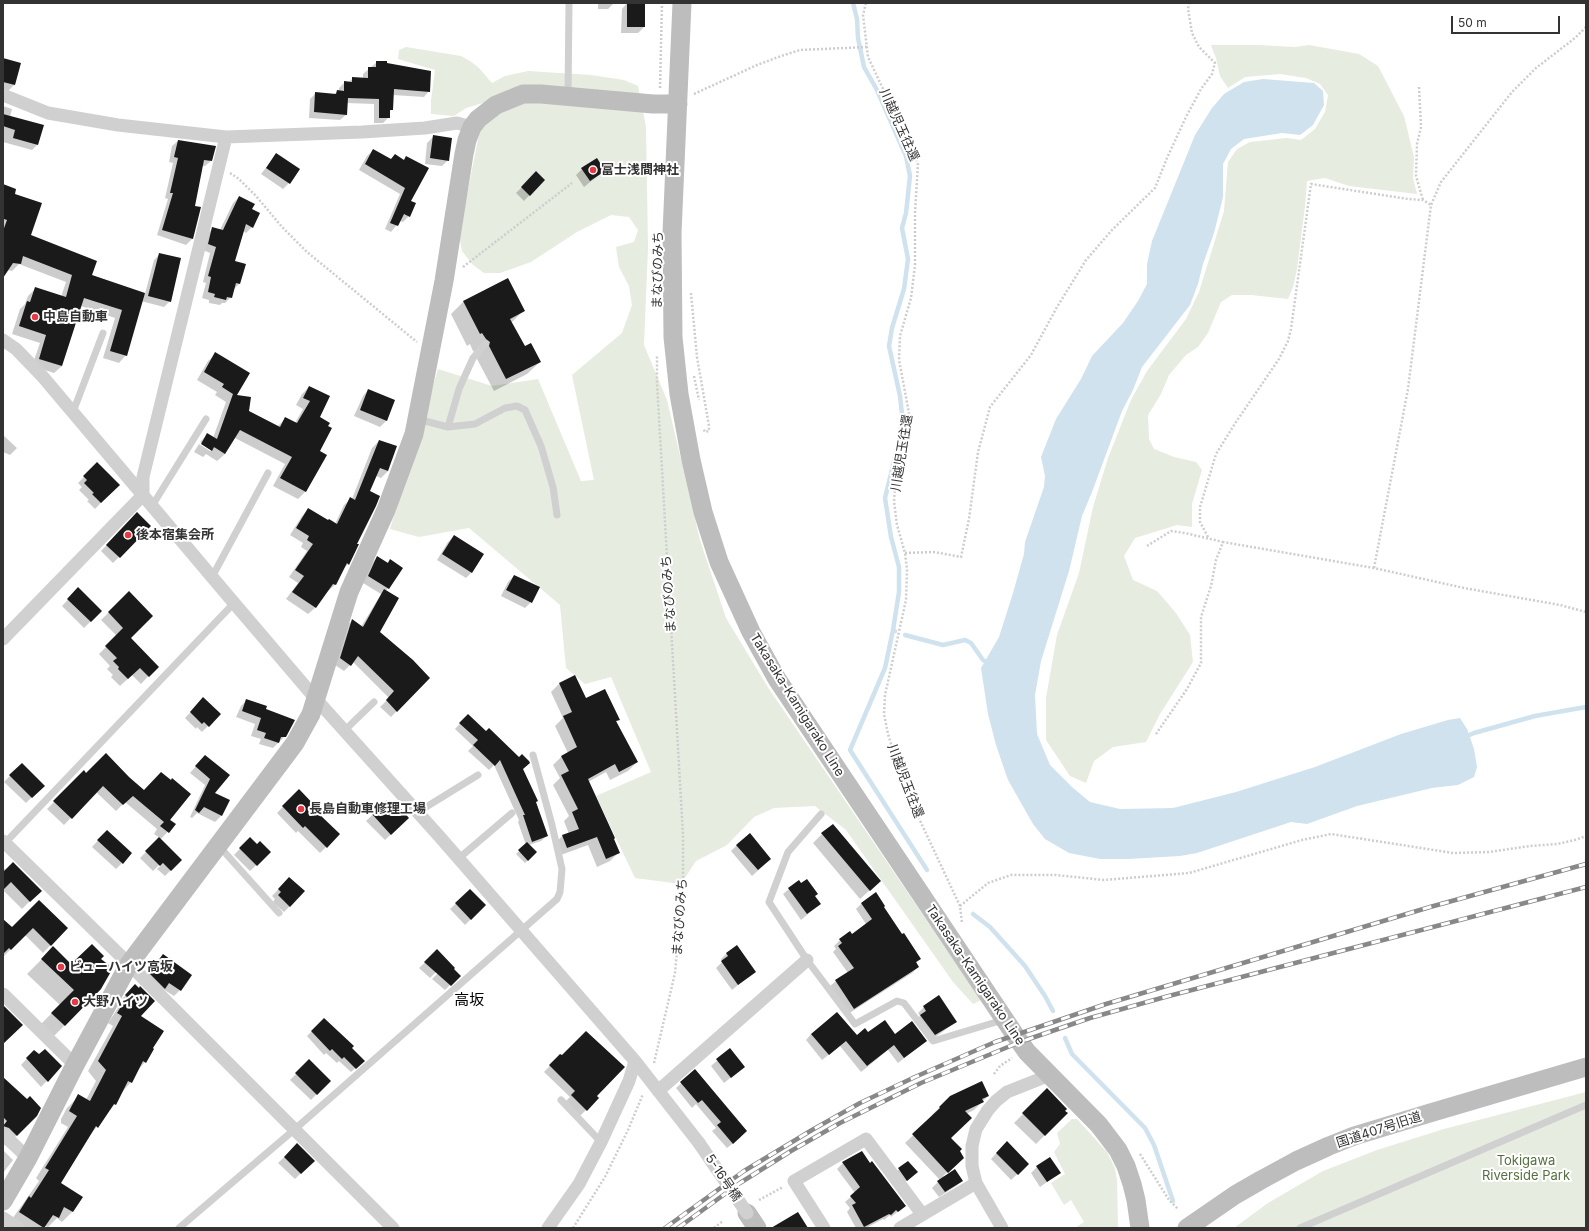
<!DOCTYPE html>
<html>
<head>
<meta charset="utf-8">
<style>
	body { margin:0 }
	#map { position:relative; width:1589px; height:1231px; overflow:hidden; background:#fff; font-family:Inter,sans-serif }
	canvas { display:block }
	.frame { position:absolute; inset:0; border:4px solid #333; pointer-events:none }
	.scale { position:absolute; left:1451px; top:16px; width:109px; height:18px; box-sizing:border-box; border:2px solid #333; border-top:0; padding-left:5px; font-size:12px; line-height:14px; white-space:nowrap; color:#333; -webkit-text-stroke:3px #fff; paint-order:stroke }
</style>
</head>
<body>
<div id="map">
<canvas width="1589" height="1231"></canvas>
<div class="frame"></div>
<div class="scale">50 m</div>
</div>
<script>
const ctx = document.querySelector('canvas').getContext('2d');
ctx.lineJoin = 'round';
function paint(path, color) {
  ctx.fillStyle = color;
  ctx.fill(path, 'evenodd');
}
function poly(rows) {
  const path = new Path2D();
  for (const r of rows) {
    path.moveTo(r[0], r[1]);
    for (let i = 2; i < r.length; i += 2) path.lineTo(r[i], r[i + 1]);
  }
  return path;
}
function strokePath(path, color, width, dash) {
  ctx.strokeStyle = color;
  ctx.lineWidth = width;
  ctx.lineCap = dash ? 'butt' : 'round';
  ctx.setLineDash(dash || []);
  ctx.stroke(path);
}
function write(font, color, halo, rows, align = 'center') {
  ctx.font = font + ' Inter,"Noto Sans JP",sans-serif';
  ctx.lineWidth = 4;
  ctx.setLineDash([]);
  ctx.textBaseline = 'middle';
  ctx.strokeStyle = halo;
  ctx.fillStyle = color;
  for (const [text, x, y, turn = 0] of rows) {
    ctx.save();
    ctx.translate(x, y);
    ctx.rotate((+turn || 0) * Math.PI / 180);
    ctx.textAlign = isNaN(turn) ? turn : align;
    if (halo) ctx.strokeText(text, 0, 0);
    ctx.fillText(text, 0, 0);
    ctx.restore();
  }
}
paint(poly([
	[1211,45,1259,45,1295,47,1309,45,1359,54,1378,66,1404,116,1414,157,1413,178,1417,194,1349,186,1325,178,1307,181,1305,206,1297,269,1293,287,1288,299,1251,295,1232,295,1221,302,1208,333,1198,347,1186,355,1169,375,1161,394,1148,415,1149,439,1154,449,1174,457,1196,462,1202,470,1192,504,1192,527,1177,525,1135,538,1124,556,1133,580,1157,591,1176,613,1190,635,1193,662,1160,714,1146,742,1113,747,1094,761,1086,783,1070,776,1046,740,1046,698,1057,635,1079,573,1093,507,1108,458,1131,400,1147,371,1186,319,1199,292,1224,211,1228,162,1237,149,1250,142,1287,138,1301,140,1315,129,1325,112,1328,95,1320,84,1306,78,1280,74,1245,77,1228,88,1220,76,1216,58],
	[406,47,461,56,470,61,479,68,492,83,505,76,528,71,591,75,624,80,638,86,646,127,648,248,644,345,667,400,700,540,726,618,769,689,981,1000,973,1004,953,982,846,830,815,806,774,808,754,817,727,845,696,861,681,884,635,878,596,796,651,772,611,677,585,684,566,668,560,605,469,528,419,537,390,529,438,369,492,386,538,379,581,481,594,480,572,375,622,333,632,305,629,286,619,267,616,247,634,242,638,230,629,217,611,215,577,232,531,262,500,273,484,273,473,265,462,251,459,235,480,129,483,103,466,108,454,116,431,114,431,101,435,70,398,59,399,50],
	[1586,1092,1586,1228,1234,1228,1268,1203,1323,1171,1377,1150,1444,1129],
	[1072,1119,1077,1119,1107,1152,1115,1168,1117,1180,1118,1228,1075,1228,1084,1222,1071,1200,1064,1205,1051,1183,1065,1174,1054,1152,1060,1144,1057,1133]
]), '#e6ecdf');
paint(poly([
	[1263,79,1314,83,1323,91,1324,105,1313,125,1300,135,1282,133,1244,139,1231,149,1223,164,1223,197,1214,233,1203,264,1198,284,1190,305,1142,367,1133,390,1122,411,1092,492,1082,516,1069,571,1041,661,1035,695,1037,734,1050,765,1072,787,1090,802,1120,809,1173,808,1236,792,1315,767,1401,734,1448,720,1460,718,1467,729,1474,749,1477,767,1474,777,1458,785,1432,788,1357,806,1307,824,1291,822,1197,853,1180,856,1128,859,1100,859,1069,853,1045,839,1033,824,1008,780,996,745,988,714,981,668,999,637,1013,593,1024,554,1025,542,1044,487,1045,476,1041,457,1056,419,1081,379,1092,356,1123,323,1138,301,1147,284,1147,264,1152,241,1195,135,1212,108,1224,94,1244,82]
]), '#cfe2ee');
paint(poly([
	[598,3,614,3,608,9,598,9],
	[627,3,644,3,644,27,638,33,621,33,622,9],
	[3,59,14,85,8,91,3,89],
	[377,62,386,64,429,91,424,97,393,95,392,109,389,112,389,117,383,123,374,123,374,104,347,103,346,115,340,120,309,118,310,99,316,93,334,94,339,91,339,88,345,82,348,83,353,78,363,79,363,74],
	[3,106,12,109,10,117,37,145,32,150,3,142],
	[433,137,448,160,442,166,425,164,427,143],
	[178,141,211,161,205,166,202,166,194,206,199,208,192,239,186,245,157,235,168,199,165,198,173,163,169,162,172,146],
	[373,150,390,160,403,161,406,157,410,202,409,216,403,222,400,221,391,232,385,229,400,194,359,170,367,156],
	[276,155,289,183,283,189,261,174],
	[582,169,604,171,584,187,576,175],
	[536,173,544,180,524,201,516,193],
	[3,185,13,194,30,235,91,275,145,294,154,260,160,254,170,301,164,307,141,301,126,355,119,363,103,358,115,318,81,306,62,366,54,373,32,366,40,343,12,334,20,309,25,304,28,296,36,288,61,297,66,282,19,264,12,271,7,270,3,276],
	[239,197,251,210,252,227,246,233,243,231,234,262,244,264,239,284,233,290,231,297,225,303,222,303,220,305,209,303,209,300,202,298,206,283,203,282,210,253,203,250,207,234,213,228,220,230,233,203],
	[463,302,523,311,511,323,524,348,540,362,527,374,494,391,477,359,478,355,473,351,470,344,467,346,451,314],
	[216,354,236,396,248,411,278,426,286,418,295,423,303,409,296,405,302,394,309,387,319,418,318,452,325,455,305,492,298,499,273,486,285,464,235,438,225,454,217,461,206,454,203,457,194,452,199,444,210,451,212,450,200,442,208,434,213,438,226,402,215,395,217,392,197,380,208,361],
	[368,390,394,401,386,421,380,427,354,416,363,396],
	[3,435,17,448,10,455,3,452],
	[379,441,388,471,381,478,376,476,369,491,378,496,348,564,342,570,335,585,328,591,327,591,315,608,308,614,286,599,298,583,289,577,307,551,301,547,303,543,290,535,302,516,309,509,335,524,344,505,351,499,352,499,372,448],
	[97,464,116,487,95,509,87,501,89,500,79,490,82,487,78,483],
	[137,514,150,526,113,563,101,551],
	[454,536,472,572,466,578,437,560,448,542],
	[377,557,387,563,390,560,401,568,386,591,378,632,428,678,391,717,380,707,389,698,353,662,344,671,335,665,346,626,352,621,361,627,381,594,363,583,372,563],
	[514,576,531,602,525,608,501,596,508,582],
	[78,589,101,611,84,628,62,606],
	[129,593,129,638,157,667,141,684,132,675,120,686,111,677,113,675,107,669,110,666,99,654,117,636,101,620],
	[559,684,618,720,616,722,637,762,628,771,610,780,606,772,588,782,618,853,610,861,597,867,588,845,558,856,554,845,562,836,569,834,564,821,569,816,553,785,560,778,553,765,562,756,568,753,555,726,563,718,551,692],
	[203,699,220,714,202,732,197,727,196,729,185,718],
	[247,700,265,709,294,720,284,737,273,748,259,744,261,739,251,736,255,724,236,717,241,706],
	[468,715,522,769,535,802,547,836,541,841,529,845,536,852,525,863,516,854,526,845,518,822,519,820,494,765,489,770,468,751,473,746,455,729],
	[106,754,175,824,160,840,181,860,165,876,157,869,164,863,163,861,153,871,140,858,160,838,154,834,157,829,125,802,116,811,96,792,64,825,47,809,84,772,86,774],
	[205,756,221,816,215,822,197,813,192,818,190,817,205,785,190,773],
	[22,764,43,786,26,803,4,782],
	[299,790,317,813,339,834,320,853,298,831,296,833,277,813],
	[387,801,402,824,385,840,366,821],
	[822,834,870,890,860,899,813,843],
	[101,837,122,863,116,869,92,847],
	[250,838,257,845,270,852,250,871,234,855],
	[737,845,764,865,752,876,731,851],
	[3,868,40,891,22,909,3,890],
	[289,878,290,906,284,912,273,902,275,899,272,896],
	[801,884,814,896,820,904,801,920,783,894,789,889],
	[470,890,485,905,465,925,450,909],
	[39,901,67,928,43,953,25,935,3,957,3,920,12,929],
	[862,903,883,907,920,959,916,963,918,967,912,973,848,1014,830,986,836,981,848,973,833,952,836,949,834,946,840,940,850,933,852,935,866,924,856,909],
	[53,948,71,966,99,959,101,989,50,1040,37,1028,60,1005,27,974],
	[437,951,459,976,445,990,432,979,441,970,440,968,430,978,419,968],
	[727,953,754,972,732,990,716,968,722,962,721,959],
	[163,955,180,990,174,996,163,989,158,994,144,979],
	[135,986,145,1062,138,1070,131,1082,122,1092,115,1104,91,1134,60,1184,82,1197,72,1212,62,1222,57,1218,48,1227,45,1226,43,1228,18,1228,10,1222,39,1181,36,1178,68,1127,61,1123,61,1119,67,1108,78,1097,86,1100,96,1081,88,1071,113,1026,108,1023,118,1008,116,1005],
	[939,997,956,1022,934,1038,914,1022,920,1016,918,1013,924,1007],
	[324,1019,363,1061,351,1072,339,1061,337,1063,326,1053,324,1055,307,1036],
	[868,1033,895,1035,926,1041,898,1063,888,1050,861,1072,840,1046,822,1060,806,1040,811,1034,856,1036],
	[730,1049,744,1067,724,1083,711,1066],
	[34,1051,39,1056,61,1066,41,1087,21,1065],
	[560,1055,598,1098,580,1116,566,1101,570,1097,544,1072],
	[309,1061,329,1081,311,1100,290,1080],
	[695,1071,741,1137,727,1148,712,1131,716,1128,696,1104,692,1108,676,1088],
	[3,1078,36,1116,6,1146,3,1143,3,1124,5,1122,3,1121],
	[1047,1090,1067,1113,1036,1144,1014,1123],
	[988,1096,974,1110,966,1114,950,1138,963,1157,943,1176,962,1181,956,1186,939,1197,932,1188,940,1180,905,1143,933,1116,932,1115,950,1097],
	[1007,1142,1028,1164,1011,1180,991,1159],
	[297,1145,313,1161,295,1179,278,1163],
	[3,1146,4,1148,4,1151,13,1160,3,1173],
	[861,1152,905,1206,891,1217,890,1215,884,1220,883,1219,866,1228,856,1228,847,1212,850,1208,845,1202,855,1193,837,1169,843,1163],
	[908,1162,914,1175,904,1183,896,1172],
	[1037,1167,1060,1173,1040,1187,1031,1173]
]), '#0003');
strokePath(poly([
	[853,3,857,19,858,38,864,67,877,90,906,156,910,176,906,213,902,228,908,259,904,289,892,328,889,346,900,396,902,414,900,437,885,498,891,537,899,567,899,592,893,630,895,631],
	[893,630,885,668,850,750,927,870],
	[905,635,943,645,965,640,971,643,983,660,989,664],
	[1465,737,1474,733,1535,716,1586,707],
	[973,914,990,927,1025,966,1045,996,1053,1011],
	[1065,1038,1072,1054,1145,1128,1154,1145,1173,1201]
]), '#cfe2ee', 4.5);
paint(poly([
	[627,3,645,3,645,27,627,27],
	[3,58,21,63,15,85,3,82],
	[376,61,387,61,387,63,431,71,430,92,394,89,393,110,390,110,390,118,379,118,379,99,348,98,347,115,314,112,315,92,336,94,337,90,344,91,344,81,352,82,352,77,368,78,368,67,376,67],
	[3,114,44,125,38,145,13,138,15,130,3,126],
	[433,135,452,138,449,161,430,158],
	[178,140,216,146,212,161,204,160,195,206,201,207,193,239,162,230,173,193,170,193,178,158,174,157],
	[373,149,391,159,395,154,404,160,406,156,429,168,411,201,416,203,410,217,404,214,398,226,390,223,405,188,365,164],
	[276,153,300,169,290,184,266,168],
	[597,158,605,171,590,181,581,168],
	[536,171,545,180,530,196,521,187],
	[3,184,16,189,15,194,42,203,31,235,97,261,92,275,145,293,127,356,110,351,122,310,84,298,62,366,39,359,46,335,19,326,27,301,30,302,35,287,66,297,72,275,23,256,21,264,13,263,3,278,3,231,7,220,4,219,3,221],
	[239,196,255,204,252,209,260,213,253,228,246,224,235,261,246,264,240,284,236,283,232,298,227,297,226,300,214,297,215,294,208,292,211,277,208,276,216,247,208,244,212,227,223,230],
	[159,253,181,258,171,302,148,296],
	[508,278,525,311,510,319,525,346,531,343,541,362,506,379,489,346,490,342,486,339,482,333,480,334,463,301],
	[215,352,250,373,237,395,251,397,249,411,280,427,285,417,297,423,310,401,303,398,309,386,330,396,320,417,330,423,328,426,332,428,320,451,327,455,306,492,280,478,292,457,240,430,225,454,214,447,215,445,212,451,201,444,207,433,217,439,233,394,222,387,224,384,204,372],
	[368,389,395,400,387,421,360,410],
	[379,440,397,446,388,471,380,468,370,491,380,496,376,506,357,544,359,544,349,565,347,563,336,585,333,584,316,608,292,592,304,576,295,570,313,544,307,540,309,536,296,528,308,508,328,520,329,519,337,524,350,497,355,500],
	[97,462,120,485,101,503,92,494,94,493,84,483,87,480,83,476],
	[137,512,151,526,120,558,106,545],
	[454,535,484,554,472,573,442,554],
	[377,556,388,563,390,559,403,568,389,589,368,576],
	[514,575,540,587,532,603,506,590],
	[78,587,102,611,91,622,67,599],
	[384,589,399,598,380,632,413,660,430,678,397,712,386,700,394,691,358,656,351,666,340,658,352,619,363,627],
	[129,591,153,616,131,638,159,667,149,677,140,668,128,679,118,669,119,667,113,661,117,658,105,646,123,628,108,612],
	[575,675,586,698,605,689,620,720,616,721,638,762,619,772,615,764,588,779,615,838,614,839,620,853,606,859,597,837,567,848,562,835,579,829,572,812,578,809,561,775,569,771,561,756,577,747,563,716,572,712,559,683],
	[203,697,221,714,209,727,204,722,202,724,190,712],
	[246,699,267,706,266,709,295,720,286,737,281,737,279,743,264,738,266,733,257,730,261,718,242,711],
	[468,714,486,731,489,728,519,757,522,754,529,761,530,763,523,769,538,801,536,802,548,836,532,842,523,815,525,815,500,760,495,766,473,745,478,740,459,723],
	[106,753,129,777,144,790,161,772,171,780,172,778,191,794,170,820,176,824,169,833,160,826,164,822,133,796,123,805,103,786,72,819,53,801,84,770,86,773],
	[205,755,230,775,215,793,230,800,222,816,204,807,199,813,195,810,210,779,195,766],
	[22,763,45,786,32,798,9,775],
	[299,789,320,811,318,813,340,834,327,848,305,826,303,828,282,806],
	[387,800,392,805,395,802,409,818,391,835,372,814],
	[833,824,881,881,870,891,821,833],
	[107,830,132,853,123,864,97,840],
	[750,833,771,859,758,870,736,845],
	[159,837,182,860,171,871,163,863,160,866,145,851],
	[250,837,257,844,260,841,271,852,257,866,239,848],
	[527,842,537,852,528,861,518,850],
	[13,862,42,891,30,902,11,882,3,890,3,872],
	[289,877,305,891,290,907,278,895,281,892,278,889],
	[807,879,818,894,815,896,821,904,807,914,788,888,799,880,801,883],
	[470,889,486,905,471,920,455,903],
	[876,892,885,906,884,907,902,934,904,933,921,959,916,962,919,967,854,1009,835,980,854,968,838,946,842,943,839,939,850,931,852,934,872,919,861,903],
	[39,900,68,928,51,946,33,928,11,950,9,948,3,954,3,919,12,927],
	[92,944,104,956,101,959,113,968,101,989,65,1026,51,1013,74,990,41,959,53,946,71,964],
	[737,945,756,972,738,985,721,961,728,956,726,953],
	[437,949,455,968,454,969,461,976,451,986,424,962],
	[163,954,192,975,181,991,169,983,165,989,149,973],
	[135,984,139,988,140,986,155,1001,141,1016,164,1031,153,1048,154,1049,146,1063,143,1061,132,1083,128,1081,116,1105,114,1104,98,1128,96,1126,61,1183,83,1197,73,1212,64,1207,59,1218,53,1215,44,1228,19,1212,29,1196,31,1198,49,1170,45,1168,77,1116,69,1111,78,1094,90,1101,106,1070,98,1061,122,1016,117,1013,127,997,125,995],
	[939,995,957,1022,935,1035,920,1015,926,1011,923,1006],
	[3,1005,23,1025,3,1044],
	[837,1012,857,1035,865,1028,868,1032,885,1020,895,1034,912,1021,927,1041,904,1058,894,1045,867,1066,846,1041,829,1055,811,1034],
	[324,1018,354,1046,352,1048,365,1061,356,1069,344,1057,342,1059,332,1049,330,1051,311,1031],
	[586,1031,625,1067,597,1096,599,1098,587,1111,571,1095,575,1091,549,1065,560,1054,562,1055],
	[730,1048,745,1067,731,1078,716,1059],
	[45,1049,62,1066,48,1082,26,1058,34,1050,39,1054],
	[309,1059,331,1081,317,1095,295,1073],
	[695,1069,747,1131,733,1144,717,1125,721,1122,702,1100,698,1103,680,1082],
	[3,1077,27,1099,30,1096,41,1108,37,1116,17,1136,9,1128,3,1126,7,1121,3,1117],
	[982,1081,989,1096,982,1099,984,1102,965,1111,972,1118,951,1138,962,1149,960,1151,964,1158,948,1173,912,1134,940,1108,939,1107,950,1096],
	[1047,1088,1067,1109,1065,1111,1068,1113,1045,1136,1022,1113],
	[1007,1141,1029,1164,1018,1175,996,1153],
	[297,1143,315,1161,301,1174,284,1157],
	[862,1151,870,1163,872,1161,906,1206,898,1212,896,1210,891,1215,889,1214,864,1227,852,1205,856,1203,850,1196,860,1187,842,1162],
	[1050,1157,1061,1173,1047,1182,1036,1166],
	[908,1161,918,1172,907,1181,898,1168],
	[955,1169,963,1181,945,1192,937,1181],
	[798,1212,808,1228,771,1228]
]), '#1a1a1a');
strokePath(poly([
	[866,3,863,15,868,57,918,163,915,213,915,265,911,298,900,336,899,360,909,413,896,478,894,501,897,525,905,553,907,569,906,600,885,695,884,714,888,734,898,767,916,812,960,906,962,923],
	[1419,87,1421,127,1417,144,1416,176,1423,200],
	[660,88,662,3],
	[694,94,757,65,781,56,800,50,867,47],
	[230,173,239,179,256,196,282,227,307,252,417,342],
	[463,267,572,183],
	[691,293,697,357,709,426,709,431,705,432,703,428],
	[694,376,699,400],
	[1208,537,1200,522,1200,507,1216,454,1236,422,1279,359,1288,341,1291,329,1311,184,1408,199,1423,200,1431,205],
	[1147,546,1171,531,1185,533,1223,542],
	[905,553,934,552,961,557,969,519,978,452,990,407,1031,355,1057,307,1086,260,1112,230,1155,188,1167,158,1186,117,1201,89,1212,74,1215,63,1199,47,1192,33,1188,9,1189,3],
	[1374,568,1408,389,1431,205,1441,182,1512,92,1536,68,1575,38,1586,27],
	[1156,734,1187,689,1201,663,1201,617,1211,586,1216,560,1223,542,1374,568,1464,588,1560,605,1586,612],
	[960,906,988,883,1011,875,1056,875,1104,880,1189,873,1302,840,1331,834,1453,853,1489,852,1530,846,1557,844,1575,840,1586,836],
	[654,1063,675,973,683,886,683,835,657,383,657,355],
	[994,1074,1000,1066,1012,1058],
	[1140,1154,1169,1200,1178,1209],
	[759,1200,783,1187],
	[573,1228,605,1177,628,1130,643,1094],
	[714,1228,723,1221]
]), '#cdcdcd', 2.5, [2, 2]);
strokePath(poly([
	[568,96,569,3],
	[73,412,103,333],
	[417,419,448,427,475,424,505,408,517,406,525,410,541,446,553,487,557,515],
	[448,427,459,389,473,358,485,344],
	[152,506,206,419],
	[212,577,268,473],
	[345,730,374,702],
	[418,812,478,775],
	[821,814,788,852,769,902,807,960,855,1024,897,1001,904,1003,933,1041,1003,1020],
	[5,843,234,603],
	[219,846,279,913],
	[458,859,512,813],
	[561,1100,601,1142],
	[179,1228,295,1129,557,899,560,892,562,869,552,825,533,755],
	[1300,1228,1586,1105]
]), '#d0d0d0', 7);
strokePath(poly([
	[3,95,48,113,118,125,226,137,362,132,425,128,457,123,472,127],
	[3,340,16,349,43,377,234,603,315,698,439,836,635,1061,699,1143],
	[3,639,143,495,143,477,226,137],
	[3,841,129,964,393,1228],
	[3,994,75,1065],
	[658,1091,807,960],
	[3,1134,28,1158],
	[3,1218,18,1228],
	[548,1228,579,1184,601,1142,629,1081,635,1061],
	[824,1228,794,1181,866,1139,922,1214],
	[900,1228,976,1183],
	[1002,1228,976,1183,972,1166,972,1146,976,1129,988,1110,996,1101,1007,1092,1050,1075]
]), '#d0d0d0', 13);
strokePath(poly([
	[682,3,672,233,673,337,679,394,691,460,703,512,719,562,751,632,777,679,1015,1035,1027,1052,1099,1125,1118,1150,1126,1166,1132,1184,1136,1200,1140,1228],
	[3,1201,28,1158,75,1065,129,964,295,743,311,714,349,592,386,510,414,434,444,281,464,154,467,140,472,127,478,119,496,105,523,94,541,94,653,104,678,104],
	[747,1213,757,1228],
	[1187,1228,1235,1195,1261,1180,1296,1161,1329,1146,1354,1136,1430,1113,1586,1067]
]), '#bdbdbd', 19);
const rail = poly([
	[665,1228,744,1171,812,1130,860,1103,915,1077,995,1042,1106,1004,1430,907,1586,864],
	[678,1228,740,1183,791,1151,840,1123,921,1083,1020,1042,1090,1018,1165,997,1586,887]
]);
strokePath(rail, '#888', 4.5);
strokePath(rail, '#fff', 3, [9]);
strokePath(poly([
	[699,1143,747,1213]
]), '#d0d0d0', 13);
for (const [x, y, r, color] of [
	[593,170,4,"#e63946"],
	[35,317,4,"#e63946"],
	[128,535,4,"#e63946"],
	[301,809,4,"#e63946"],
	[61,967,4,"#e63946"],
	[75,1002,4,"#e63946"]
]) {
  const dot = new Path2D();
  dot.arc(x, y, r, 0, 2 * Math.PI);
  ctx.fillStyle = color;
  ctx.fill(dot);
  strokePath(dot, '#fff', 1.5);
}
write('13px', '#333', '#fff', [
	["川越児玉往還",899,125,66],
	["まなびのみち",658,270,-89],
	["川越児玉往還",902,453,-81],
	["まなびのみち",669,594,-94],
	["Takasaka-Kamigarako Line",797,705,58],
	["川越児玉往還",905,781,69],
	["まなびのみち",680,917,-86],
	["Takasaka-Kamigarako Line",975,975,56],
	["国道407号旧道",1379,1130,-18],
	["5-16号橋",723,1178,56]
]);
write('bold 13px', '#333', '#fff', [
	["富士浅間神社",601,170],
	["中島自動車",43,317],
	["後本宿集会所",136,535],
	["長島自動車修理工場",309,809],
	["ビューハイツ高坂",69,967],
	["大野ハイツ",83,1002]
], 'left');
write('13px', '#56703f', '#fff', [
	["Tokigawa",1526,1161],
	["Riverside Park",1526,1176]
]);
write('15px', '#000', '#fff', [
	["高坂",469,1000]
]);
</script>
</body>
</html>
